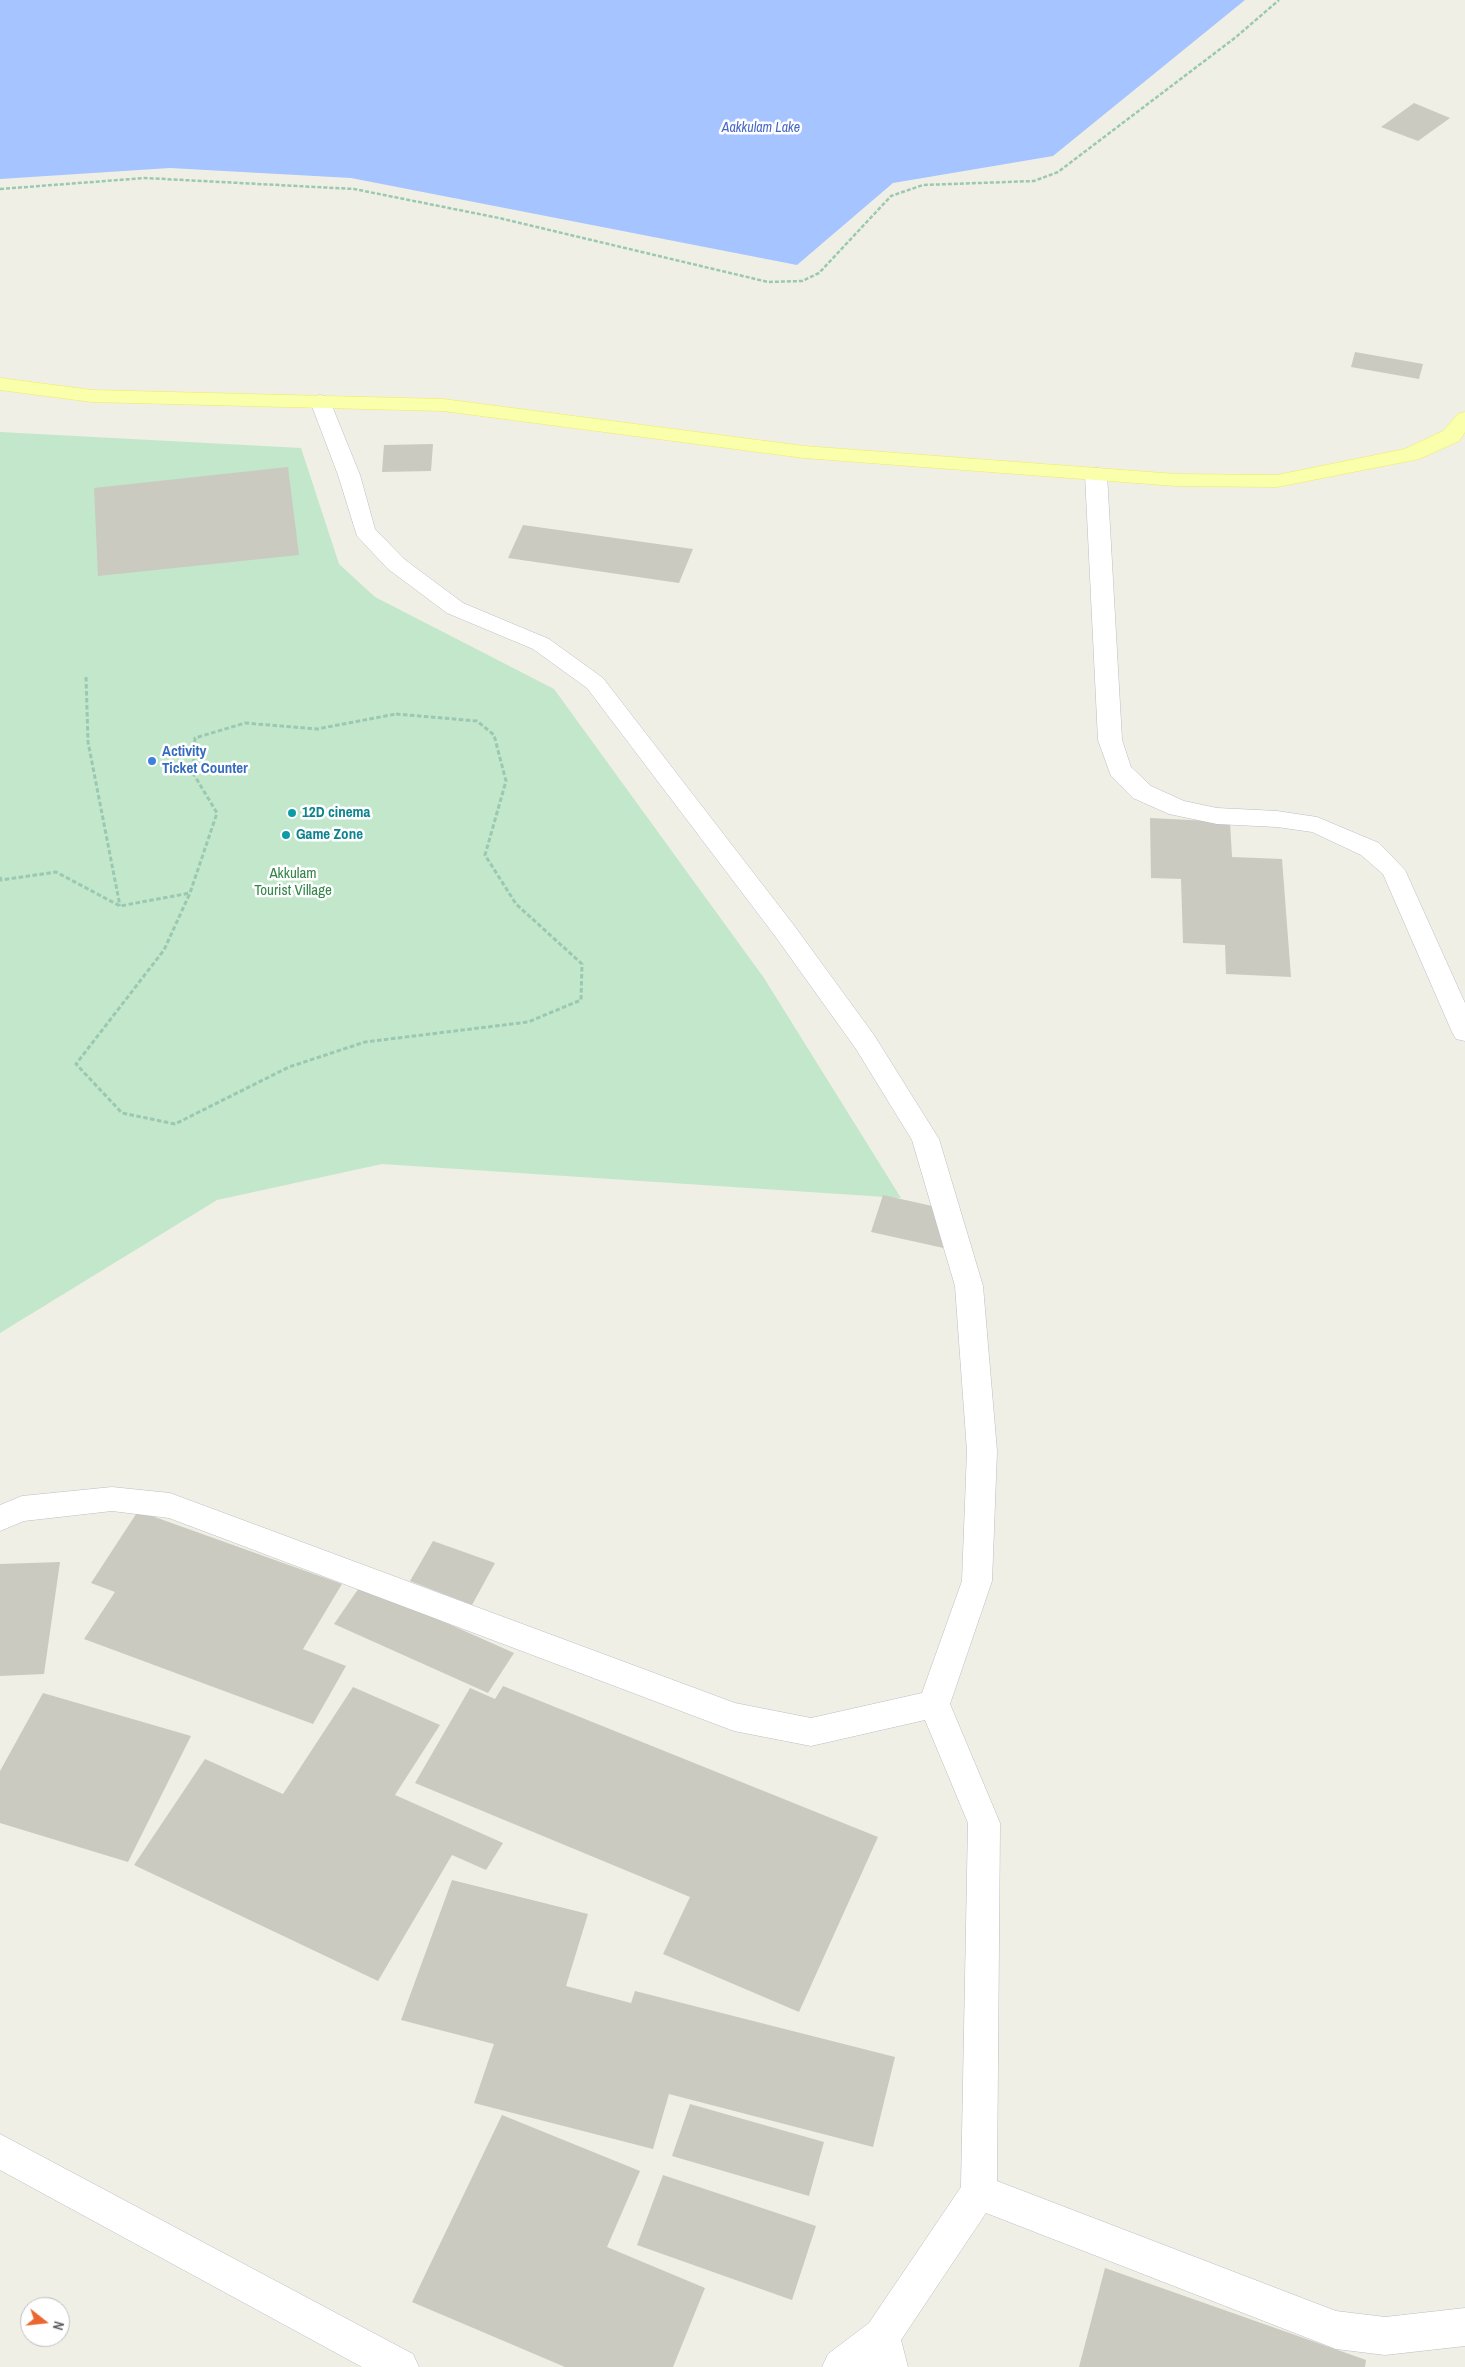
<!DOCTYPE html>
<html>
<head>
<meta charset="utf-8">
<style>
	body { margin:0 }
	#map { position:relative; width:1465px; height:2367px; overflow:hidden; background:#efefe5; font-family:"Archivo Narrow",sans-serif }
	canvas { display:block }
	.north { position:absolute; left:20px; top:2297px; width:50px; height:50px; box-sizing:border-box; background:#fff; border:1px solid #bebfc2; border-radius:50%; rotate:106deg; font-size:14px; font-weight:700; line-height:20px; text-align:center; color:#5d5f66 }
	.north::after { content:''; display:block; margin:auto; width:18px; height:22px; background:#ea6830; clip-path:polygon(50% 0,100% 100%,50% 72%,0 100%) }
</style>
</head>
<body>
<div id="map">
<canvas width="1465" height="2367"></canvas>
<div class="north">N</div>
</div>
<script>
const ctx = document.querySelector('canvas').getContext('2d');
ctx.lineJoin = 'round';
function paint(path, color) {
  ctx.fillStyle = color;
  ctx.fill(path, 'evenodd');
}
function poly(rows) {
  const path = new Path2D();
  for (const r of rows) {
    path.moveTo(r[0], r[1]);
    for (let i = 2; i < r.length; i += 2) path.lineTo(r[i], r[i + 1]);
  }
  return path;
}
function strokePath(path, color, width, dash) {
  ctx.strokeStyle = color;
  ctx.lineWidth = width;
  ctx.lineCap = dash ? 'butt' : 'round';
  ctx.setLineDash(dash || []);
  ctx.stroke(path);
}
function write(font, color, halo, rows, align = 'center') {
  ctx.font = font + ' "Archivo Narrow",sans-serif';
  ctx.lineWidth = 5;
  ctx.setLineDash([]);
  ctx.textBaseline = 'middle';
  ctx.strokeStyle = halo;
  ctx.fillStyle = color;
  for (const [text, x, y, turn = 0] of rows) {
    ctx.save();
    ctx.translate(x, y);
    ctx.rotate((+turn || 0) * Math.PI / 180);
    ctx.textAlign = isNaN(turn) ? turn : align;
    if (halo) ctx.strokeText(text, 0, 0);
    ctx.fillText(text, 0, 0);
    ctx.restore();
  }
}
paint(poly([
	[0,432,301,448,339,564,375,597,554,689,764,978,901,1198,382,1164,217,1200,0,1333]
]), '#c2e7ca');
paint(poly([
	[0,0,1245,0,1053,156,893,183,797,265,351,178,170,168,0,179]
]), '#a6c4ff');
paint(poly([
	[1414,103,1450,118,1418,141,1381,127],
	[1355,352,1423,364,1419,379,1351,367],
	[433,444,431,471,382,472,384,445],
	[288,467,299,555,98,576,94,488],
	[523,525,693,549,679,583,508,558],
	[1150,818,1230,822,1232,857,1282,859,1291,977,1226,974,1225,945,1183,943,1181,879,1151,878],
	[883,1195,959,1212,948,1249,871,1232],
	[138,1511,342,1584,303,1649,346,1666,313,1724,84,1639,115,1592,91,1583],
	[433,1541,495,1563,472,1605,410,1581],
	[60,1562,44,1674,0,1676,0,1564],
	[361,1585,514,1653,488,1693,334,1624],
	[503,1686,878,1837,799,2012,663,1954,690,1897,415,1783,470,1688,495,1699],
	[353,1687,440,1725,395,1795,503,1843,486,1870,452,1855,378,1981,134,1865,205,1759,283,1794],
	[43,1693,191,1736,128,1862,0,1823,0,1771],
	[452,1880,588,1914,566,1986,631,2003,635,1991,895,2057,873,2147,669,2094,653,2149,474,2103,494,2044,401,2020],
	[690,2104,824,2142,809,2196,672,2156],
	[502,2115,640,2171,607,2247,705,2288,673,2367,565,2367,412,2302],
	[663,2175,816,2226,792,2300,637,2245],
	[1105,2268,1366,2360,1365,2367,1079,2367]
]), '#cacac1');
const minor = poly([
	[320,395,327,397,330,401,360,475,375,529,404,559,463,603,549,639,603,678,793,924,874,1035,939,1139,983,1286,997,1451,992,1581,950,1704,1000,1823,997,2181,1336,2311,1385,2317,1465,2308,1465,2346,1385,2355,1336,2349,986,2213,901,2340,908,2367,822,2367,828,2354,869,2323,961,2187,968,1823,925,1720,811,1746,734,1731,169,1518,112,1511,24,1521,0,1531,0,1505,22,1496,112,1487,170,1493,735,1703,811,1718,922,1693,962,1581,967,1451,955,1286,912,1140,856,1049,775,936,587,688,533,649,447,613,388,569,357,536,338,475,310,401,313,397,320,395],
	[1096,468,1104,469,1107,474,1122,740,1131,767,1151,786,1184,801,1217,808,1277,811,1317,817,1379,843,1405,870,1465,1003,1465,1041,1456,1039,1452,1032,1383,874,1361,855,1312,832,1277,827,1217,824,1169,814,1133,798,1111,776,1098,740,1085,474,1088,469,1096,468],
	[0,2134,413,2354,419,2367,362,2367,0,2170,0,2134]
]);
const major = poly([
	[0,378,92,390,443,399,804,446,1176,474,1277,475,1405,449,1443,431,1458,414,1465,412,1465,432,1459,441,1419,459,1277,487,1176,486,804,458,443,411,92,402,0,390,0,378]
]);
strokePath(minor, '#bdbdc4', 1);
strokePath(major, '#f2ea5b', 1);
strokePath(poly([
	[0,189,145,178,354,189,499,218,768,282,802,281,819,273,891,196,923,185,1034,181,1058,172,1236,37,1279,0]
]), '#9bc8b2', 2.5, [4, 2]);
strokePath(poly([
	[86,677,88,742,120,906],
	[396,714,477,721,494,735,506,781,485,855,516,904,582,964,581,1000,528,1022,365,1042,289,1067,175,1124,122,1113,76,1064,164,950,190,893,217,813,193,773,195,738,245,723,317,729,396,714],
	[0,877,1,880,56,872,120,906,190,893]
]), '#9bc8b2', 3, [4.5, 2.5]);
paint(minor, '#fff');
paint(major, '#faffab');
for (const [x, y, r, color] of [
	[152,761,5,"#3f7fe0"],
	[292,813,5,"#0f9aa8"],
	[286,835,5,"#0f9aa8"]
]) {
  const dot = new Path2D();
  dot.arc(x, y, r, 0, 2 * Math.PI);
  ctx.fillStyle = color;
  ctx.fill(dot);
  strokePath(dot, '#fff', 2);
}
write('italic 14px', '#4668c5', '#fff', [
	["Aakkulam Lake",761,128]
]);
write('bold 15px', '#366cbe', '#fff', [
	["Activity",162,752],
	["Ticket Counter",162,769]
], 'left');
write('bold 15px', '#0d838f', '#fff', [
	["12D cinema",302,813],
	["Game Zone",296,835]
], 'left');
write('15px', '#34854a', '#fff', [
	["Akkulam",293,874],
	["Tourist Village",293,891]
]);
</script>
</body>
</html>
